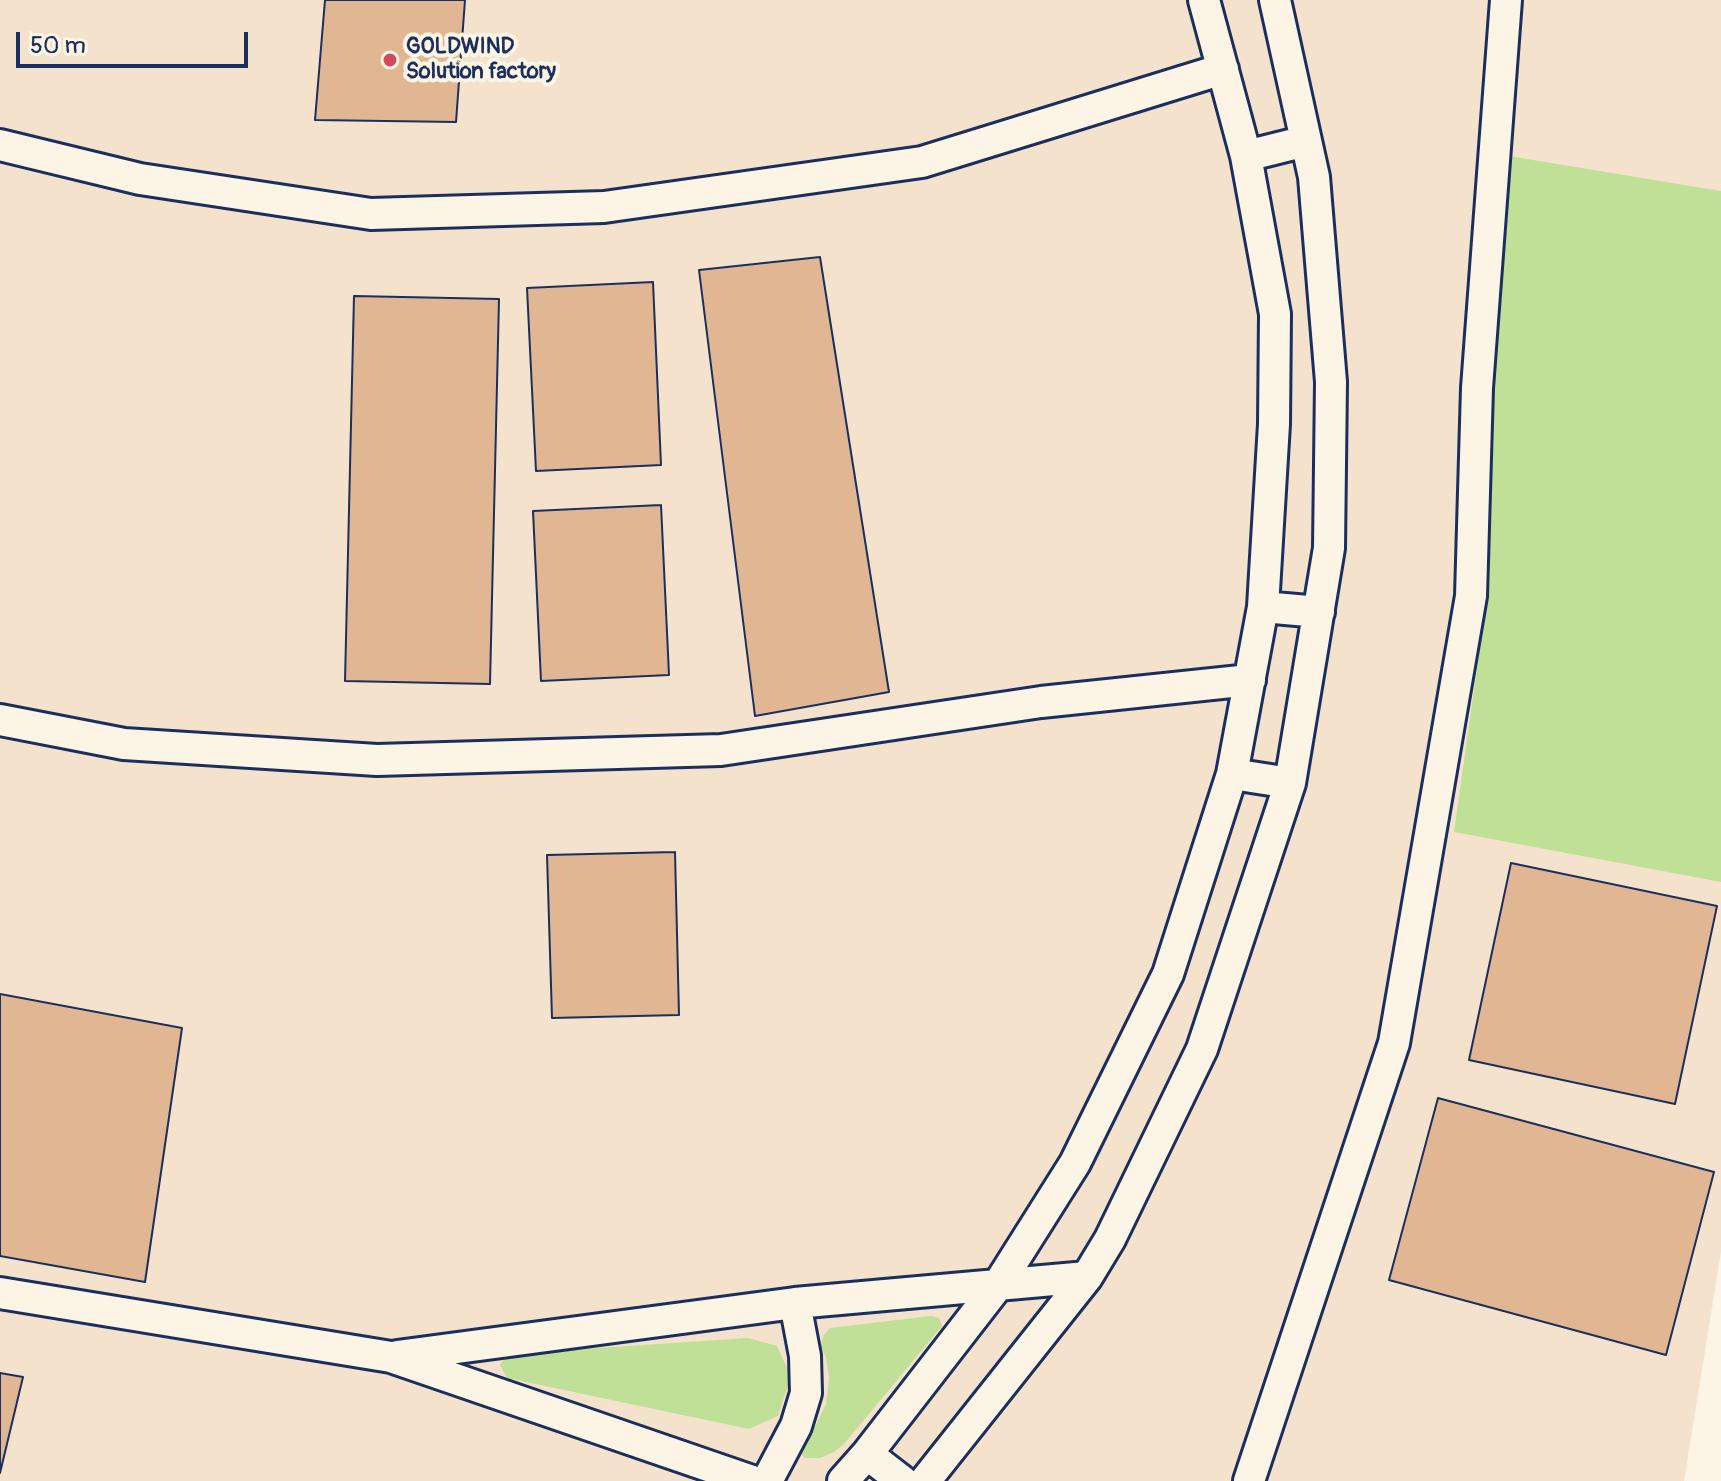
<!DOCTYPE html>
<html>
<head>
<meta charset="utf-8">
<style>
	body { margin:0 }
	#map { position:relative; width:1721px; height:1481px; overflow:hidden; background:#fcf5e5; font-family:Pangolin,sans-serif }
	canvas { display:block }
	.scale { position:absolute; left:16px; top:32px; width:232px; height:36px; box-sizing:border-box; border:4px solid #1b2f5e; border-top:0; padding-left:10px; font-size:24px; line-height:28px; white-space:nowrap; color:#1b2f5e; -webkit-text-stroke:6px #fcf5e5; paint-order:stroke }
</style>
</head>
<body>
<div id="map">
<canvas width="1721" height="1481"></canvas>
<div class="scale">50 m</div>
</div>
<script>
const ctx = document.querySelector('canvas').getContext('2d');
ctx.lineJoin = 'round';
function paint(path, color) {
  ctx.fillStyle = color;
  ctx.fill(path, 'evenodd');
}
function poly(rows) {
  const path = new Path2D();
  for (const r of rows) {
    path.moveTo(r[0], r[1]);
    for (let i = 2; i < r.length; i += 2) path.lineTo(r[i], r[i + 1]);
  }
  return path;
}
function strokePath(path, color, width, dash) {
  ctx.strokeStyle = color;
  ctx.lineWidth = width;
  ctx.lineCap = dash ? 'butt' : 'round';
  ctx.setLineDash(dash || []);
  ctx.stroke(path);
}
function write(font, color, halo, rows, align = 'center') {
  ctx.font = font + ' Pangolin,sans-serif';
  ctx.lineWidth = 8;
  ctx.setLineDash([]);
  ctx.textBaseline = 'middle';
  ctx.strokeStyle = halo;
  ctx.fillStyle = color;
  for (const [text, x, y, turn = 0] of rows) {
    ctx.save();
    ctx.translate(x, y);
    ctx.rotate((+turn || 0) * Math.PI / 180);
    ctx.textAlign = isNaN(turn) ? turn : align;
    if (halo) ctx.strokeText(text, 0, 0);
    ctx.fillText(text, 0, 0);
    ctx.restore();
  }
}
paint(poly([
	[0,0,1721,0,1721,1252,1684,1481,0,1481]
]), '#f4e2cc');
paint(poly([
	[1509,156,1721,191,1721,882,1454,832,1486,604,1493,333],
	[931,1316,939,1318,942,1326,844,1444,834,1452,820,1458,804,1458,801,1451,804,1441,815,1427,826,1404,829,1378,826,1358,821,1346,823,1336,830,1328],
	[748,1338,777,1346,791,1376,778,1416,749,1429,507,1378,500,1365,508,1354]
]), '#c0e098');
const building = poly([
	[325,0,465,0,456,122,315,120,325,0],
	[820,257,889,692,755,716,699,270,820,257],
	[653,282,661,465,536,471,527,288,653,282],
	[354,296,499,299,490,684,345,681,354,296],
	[661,505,669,675,541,681,533,511,661,505],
	[675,852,679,1015,552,1018,547,855,675,852],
	[1511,863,1717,906,1675,1104,1469,1060,1511,863],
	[0,994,182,1028,145,1282,0,1256,0,994],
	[1438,1098,1714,1172,1666,1355,1389,1280,1438,1098],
	[0,1373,23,1377,0,1473,0,1373]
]);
paint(building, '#e1b692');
strokePath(building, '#1b2f5e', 2);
const minor = poly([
	[0,145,140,179,371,214,604,207,922,162,1223,69],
	[1246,156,1306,141],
	[1263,607,1319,612],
	[0,720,124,744,377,760,721,750,1041,702,1250,680],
	[1232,774,1290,783],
	[0,1293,391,1357,752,1481],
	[397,1356,795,1303,1087,1277],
	[867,1454,902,1481],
	[767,1481,796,1426,806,1393,805,1356,795,1303],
	[843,1481,867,1454,998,1285,1075,1163,1168,974,1232,774,1263,607,1274,424,1275,314,1246,156,1204,0],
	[925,1481,1087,1277,1110,1239,1202,1049,1290,783,1329,548,1331,382,1314,177,1275,0],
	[1249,1481,1394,1043,1471,596,1477,388,1506,0]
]);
strokePath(minor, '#1b2f5e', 36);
strokePath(minor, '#fcf5e5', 30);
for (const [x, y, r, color] of [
	[390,60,8,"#d1495b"]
]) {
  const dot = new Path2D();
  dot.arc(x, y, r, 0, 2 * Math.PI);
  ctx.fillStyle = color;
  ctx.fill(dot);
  strokePath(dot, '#fcf5e5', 3);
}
write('bold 22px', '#1b2f5e', '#fcf5e5', [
	["GOLDWIND",406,47],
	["Solution factory",406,72]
], 'left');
</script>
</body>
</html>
